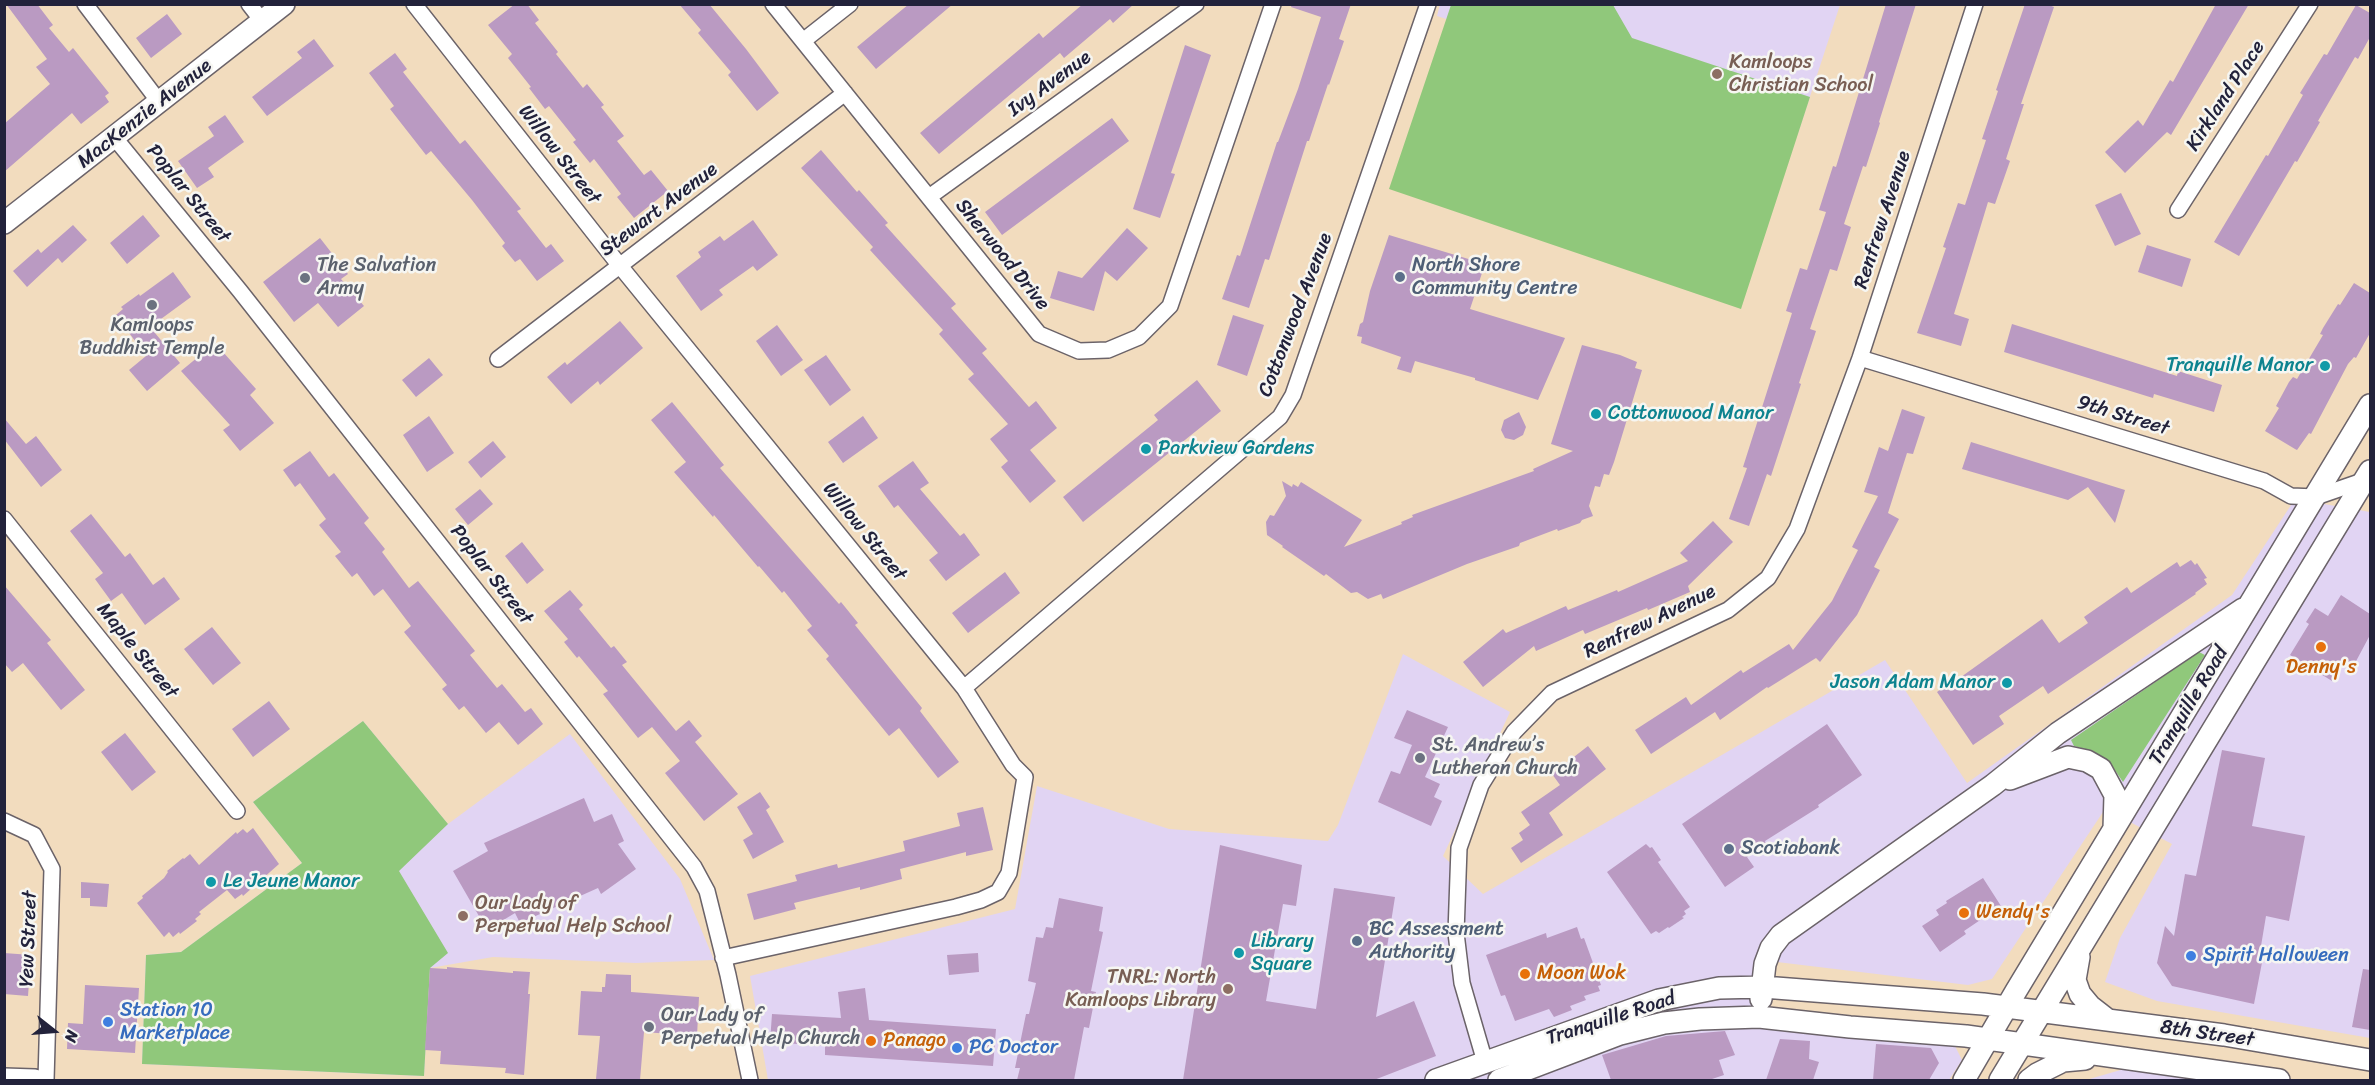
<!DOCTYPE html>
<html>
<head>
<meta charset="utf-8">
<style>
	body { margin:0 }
	#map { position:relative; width:2375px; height:1085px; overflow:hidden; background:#f2dcbe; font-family:Sriracha,sans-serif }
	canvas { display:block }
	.frame { position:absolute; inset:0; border:6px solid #22223b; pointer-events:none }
	.north { position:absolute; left:24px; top:1001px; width:60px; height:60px; -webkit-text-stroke:4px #f6f6f2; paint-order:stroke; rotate:107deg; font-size:16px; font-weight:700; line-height:24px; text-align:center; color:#22223b }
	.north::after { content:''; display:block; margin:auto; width:21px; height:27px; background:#22223b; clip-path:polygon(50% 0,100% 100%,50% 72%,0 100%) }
</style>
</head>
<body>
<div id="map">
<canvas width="2375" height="1085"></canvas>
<div class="frame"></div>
<div class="north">N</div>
</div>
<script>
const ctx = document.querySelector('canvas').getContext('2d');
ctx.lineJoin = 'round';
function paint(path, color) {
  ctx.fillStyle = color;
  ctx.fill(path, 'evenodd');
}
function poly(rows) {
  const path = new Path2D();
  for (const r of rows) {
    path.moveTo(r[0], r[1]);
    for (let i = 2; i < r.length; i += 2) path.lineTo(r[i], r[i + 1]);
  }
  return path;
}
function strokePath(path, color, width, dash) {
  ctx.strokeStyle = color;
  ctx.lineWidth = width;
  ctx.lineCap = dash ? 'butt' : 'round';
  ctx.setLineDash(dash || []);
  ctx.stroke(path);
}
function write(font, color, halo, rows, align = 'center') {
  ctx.font = font + ' Sriracha,sans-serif';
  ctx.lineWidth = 5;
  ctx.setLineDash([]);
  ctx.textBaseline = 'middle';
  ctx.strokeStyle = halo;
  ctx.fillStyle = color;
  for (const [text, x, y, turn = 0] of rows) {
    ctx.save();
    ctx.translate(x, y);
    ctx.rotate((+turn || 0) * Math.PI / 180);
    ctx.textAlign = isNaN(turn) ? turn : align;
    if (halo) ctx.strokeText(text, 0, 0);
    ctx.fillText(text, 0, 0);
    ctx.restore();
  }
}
paint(poly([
	[1440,4,1840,5,1798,133,1437,16],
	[2295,499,2370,512,2370,1038,2157,1001,2105,982,2120,938,2172,844,2105,809,1992,979,1968,985,1777,962,1768,1025,1954,1044,1962,1060,1949,1080,768,1080,750,976,1015,909,1037,786,1169,829,1328,841,1338,825,1403,654,1510,712,1443,856,1483,894,1885,660,1967,783,2232,595],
	[363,721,448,824,570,734,680,879,714,960,636,963,493,957,430,968,424,1076,142,1064,146,955,181,952,302,863,253,802],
	[2124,1069,2203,1080,2086,1080]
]), '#e1d4f3');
paint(poly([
	[1451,5,1613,5,1632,38,1810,97,1741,309,1389,189],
	[2199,652,2205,655,2123,782,2110,763,2093,751,2074,746,2071,740],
	[363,721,448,824,399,871,448,953,430,968,424,1076,142,1064,146,955,181,952,302,863,253,802]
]), '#90c87b');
paint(poly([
	[6,4,37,4,53,25,49,28,69,52,73,48,109,93,105,96,109,102,81,124,72,113,4,172,4,124,50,84,36,67,47,59],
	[515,4,527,4,539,20,535,23,558,52,556,54,583,88,587,84,604,105,601,107,624,136,617,141,644,175,651,170,668,191,634,218,617,197,621,194,594,159,590,163,573,142,576,140,549,106,545,109,529,88,531,87,508,58,512,54,488,25],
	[679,4,709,4,746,49,779,93,757,111,728,75,731,72,698,33,701,30],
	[909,4,953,4,876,69,857,47],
	[1083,4,1134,4,1113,23,1110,19,1064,58,1060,53,939,154,920,133,1039,33,1043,38],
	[1292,4,1351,4,1339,39,1344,41,1329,85,1328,84,1309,141,1307,141,1269,260,1265,259,1249,308,1222,299,1237,255,1240,256,1277,142,1278,142,1298,89,1321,17,1291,7],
	[1886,4,1916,4,1879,122,1880,123,1866,167,1863,166,1844,224,1851,227,1837,271,1830,269,1810,329,1816,331,1799,383,1801,384,1771,476,1767,474,1749,526,1729,519,1747,468,1743,467,1792,313,1786,311,1800,268,1807,270,1826,212,1819,210,1833,166,1836,167],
	[2025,4,2046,4,2054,7,2021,104,2024,104,2006,159,2010,161,1995,204,1988,202,1954,314,1969,319,1961,346,1917,333,1946,248,1943,247,1958,203,1965,205,1986,140,1982,139,1998,91,1996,90],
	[2216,4,2249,4,2171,135,2167,132,2125,173,2105,152,2138,120,2143,126,2170,80,2173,82],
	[2356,5,2370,13,2370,37,2358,59,2355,57,2318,121,2320,122,2297,162,2295,161,2239,256,2214,242,2266,155,2268,156,2303,95,2300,93,2324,54,2327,55],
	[167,14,182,34,151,58,136,38],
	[314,39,334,66,267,116,252,97,302,58,297,52],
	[1185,45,1211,55,1171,173,1175,174,1160,218,1133,209],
	[395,53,407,69,403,72,460,144,465,140,521,209,517,211,546,248,551,244,564,261,537,281,520,259,515,262,502,246,505,243,472,200,431,151,426,155,390,109,394,106,369,73],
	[225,115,244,142,208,168,214,177,197,188,178,161,214,136,208,127],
	[1112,118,1129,141,1002,235,985,212],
	[821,150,857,192,859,190,888,223,885,225,956,304,951,308,987,349,982,353,1029,407,1036,401,1057,428,1030,450,1056,481,1030,503,1001,467,1008,461,990,439,1008,424,968,379,974,374,939,334,943,330,870,250,873,247,801,168],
	[2121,193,2141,234,2115,246,2095,205],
	[143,215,160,236,127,264,110,243],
	[753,220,778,255,757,271,753,266,719,290,723,295,701,311,676,276,701,257,698,252,720,236,724,241],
	[73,225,87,240,62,263,58,258,27,287,13,271,38,249,41,253],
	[1127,228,1148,248,1117,281,1105,271,1094,311,1050,298,1058,271,1082,278],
	[1389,235,1485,264,1470,309,1565,338,1538,400,1475,380,1475,378,1415,361,1411,373,1397,369,1401,357,1361,343,1362,337,1357,336,1360,324,1363,322,1370,291],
	[320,238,348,274,341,279,364,306,338,327,318,303,294,322,263,282],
	[2147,245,2191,259,2182,287,2138,272],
	[173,272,191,297,150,327,180,363,147,391,129,370,146,356,116,315,123,309,121,307,139,294,140,296],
	[2354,283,2370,293,2370,333,2356,358,2354,357,2348,364,2311,434,2309,433,2297,450,2295,449,2265,431,2279,408,2276,406,2289,382,2293,377,2297,379,2323,335,2320,334,2323,328,2338,304,2340,305],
	[1233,315,1264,325,1247,376,1217,365],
	[620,321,643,348,600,385,598,381,571,404,547,377,565,362,567,365],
	[2012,324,2177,376,2178,371,2222,385,2214,412,2154,394,2153,398,2004,352],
	[777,325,803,360,781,376,756,341],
	[215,343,256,389,250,395,274,423,240,451,223,430,230,425,181,371],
	[1582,345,1620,355,1637,362,1635,368,1642,370,1614,462,1609,475,1604,474,1600,487,1595,486,1589,506,1593,516,1582,520,1580,523,1558,531,1557,529,1520,543,1519,546,1467,564,1383,599,1381,594,1368,599,1357,592,1351,593,1326,574,1324,576,1282,547,1283,546,1267,535,1266,522,1270,515,1274,516,1286,496,1282,481,1292,487,1293,484,1298,487,1301,482,1362,520,1344,547,1402,524,1401,522,1413,517,1412,515,1534,471,1533,469,1573,451,1551,444],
	[826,355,851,390,830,406,804,370],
	[429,358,443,375,416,397,402,380],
	[1197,380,1221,411,1083,522,1063,497,1158,420,1154,415],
	[672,402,724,465,720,468,839,604,841,602,858,623,855,625,922,708,920,711,959,762,938,778,899,728,889,736,826,659,829,656,807,630,812,626,784,591,782,593,759,566,758,567,714,515,713,517,674,472,686,462,651,420],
	[1902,409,1925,417,1913,454,1907,453,1888,513,1899,519,1874,567,1880,570,1857,615,1820,662,1816,658,1768,688,1767,687,1720,720,1715,712,1651,754,1635,730,1686,697,1691,705,1741,670,1743,673,1789,644,1793,650,1832,601,1858,550,1852,547,1878,496,1864,492,1879,447,1888,451],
	[1519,412,1526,427,1523,435,1514,440,1505,438,1501,430,1504,420],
	[429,416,454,453,427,472,403,435],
	[863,416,878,438,843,463,828,442],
	[4,418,26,444,36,436,62,470,41,487,4,439],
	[493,441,506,457,481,478,468,462],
	[1971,442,2125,490,2115,523,2088,487,2068,500,1962,469],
	[310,451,329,477,334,473,369,518,364,523,385,549,382,552,409,588,418,581,475,651,470,655,497,688,502,684,525,712,531,708,543,724,518,745,499,722,486,733,464,706,459,710,442,689,447,685,404,632,411,626,383,589,374,596,357,573,352,577,335,556,341,552,319,525,326,519,300,483,295,487,283,470],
	[913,461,929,483,920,489,960,536,964,533,980,555,946,581,929,560,938,553,898,505,894,508,878,486],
	[480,489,493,504,468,525,455,509],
	[91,514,125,557,130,553,153,585,164,577,180,599,145,625,122,593,111,601,95,579,103,573,70,531],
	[1713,521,1733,542,1688,586,1690,592,1648,610,1647,608,1585,634,1583,630,1536,651,1534,646,1483,687,1463,662,1503,629,1506,633,1566,606,1568,610,1617,590,1618,592,1688,561,1680,553],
	[522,542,544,570,527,584,505,556],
	[2191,560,2195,565,2197,563,2207,578,2204,579,2207,584,2195,593,2196,594,2048,694,2043,686,1999,716,2004,724,1973,745,1937,692,1953,680,1954,682,2042,619,2059,643,2088,623,2084,617,2127,587,2131,593,2177,562,2180,567],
	[1005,572,1020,593,968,633,952,613],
	[4,585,51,640,47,643,85,690,61,710,23,663,12,672,4,663],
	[570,590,583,605,579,609,611,648,614,646,627,662,622,665,676,731,689,720,702,736,695,742,738,794,704,821,665,773,680,761,652,727,638,738,603,694,608,691,579,656,577,658,564,642,568,639,544,611],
	[2341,595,2370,614,2370,635,2354,665,2345,660,2332,681,2290,655,2309,624,2306,622,2315,608,2328,616],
	[212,627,241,663,213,685,184,649],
	[269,701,290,729,253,757,232,729],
	[1407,710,1448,727,1425,777,1440,784,1434,797,1442,801,1431,826,1378,802,1391,771,1400,774,1412,745,1394,738],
	[1827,724,1862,775,1818,805,1819,807,1765,841,1766,844,1747,857,1754,867,1725,887,1682,824],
	[125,733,156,772,132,791,101,752],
	[1588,746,1606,769,1549,813,1563,835,1521,863,1511,848,1523,840,1519,833,1530,825,1521,812,1560,785,1552,774],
	[2222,750,2265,758,2252,826,2305,836,2289,921,2266,916,2261,946,2265,947,2254,1004,2172,986,2157,963,2165,926,2174,936,2185,874,2196,876],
	[760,792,770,807,766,810,784,842,753,859,743,840,753,834,737,807],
	[584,798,594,822,612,814,624,841,618,844,636,869,601,894,598,888,520,923,515,913,487,930,453,871,488,851,484,843],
	[983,807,993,850,966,856,966,852,900,869,902,879,860,890,860,887,794,903,796,909,754,920,747,894,797,881,795,875,837,864,838,868,905,851,903,841,960,826,957,813],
	[253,828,279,864,243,896,242,894,235,899,227,890,199,912,201,914,195,919,197,921,180,934,179,932,173,937,169,932,164,937,137,903,143,898,142,896,164,878,168,872,167,871,183,858,184,859,190,854,199,865,236,832,237,834,243,829,247,833],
	[1646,844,1650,848,1652,847,1661,860,1658,862,1690,907,1684,911,1686,914,1682,917,1684,918,1669,928,1668,927,1659,933,1656,931,1651,934,1607,872],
	[1220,845,1302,865,1296,906,1283,904,1266,1001,1316,1009,1334,888,1395,897,1376,1017,1414,1001,1436,1056,1374,1080,1183,1080],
	[1983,878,2001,906,1964,931,1966,934,1940,952,1922,926,1939,915,1936,910,1947,903,1946,901],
	[81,882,109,884,107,907,90,906,90,898,81,898],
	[1059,898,1103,907,1099,931,1103,932,1091,991,1096,992,1089,1028,1084,1027,1074,1080,1017,1080,1020,1068,1015,1068,1026,1014,1029,1014,1036,983,1028,981,1036,937,1043,938,1046,927,1053,928],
	[1577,927,1581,939,1584,938,1601,985,1598,986,1600,991,1584,996,1586,1000,1570,1006,1572,1010,1554,1017,1549,1009,1515,1021,1505,995,1501,996,1486,955,1546,933,1547,938],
	[4,953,31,955,28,996,4,994],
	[978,953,979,972,949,975,947,955],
	[447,967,513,973,513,971,530,972,528,994,530,994,524,1075,505,1073,506,1068,440,1064,441,1051,425,1050,430,968,447,969],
	[2363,969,2370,970,2370,1030,2352,1027],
	[606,974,631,975,631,992,699,997,697,1036,644,1032,640,1080,596,1079,600,1036,578,1035,581,991,602,992,602,987,605,987],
	[85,985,139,988,135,1053,67,1049,68,1023,83,1024],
	[865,988,869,1020,996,1029,993,1066,825,1055,825,1046,770,1042,772,1014,841,1018,838,992],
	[1725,1031,1735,1055,1719,1060,1724,1075,1709,1080,1611,1080,1602,1055,1666,1036],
	[1780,1039,1810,1041,1809,1059,1819,1062,1813,1080,1766,1080],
	[1876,1044,1931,1048,1939,1063,1929,1080,1873,1080]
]), '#ba9ac2');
const street = poly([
	[85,4,160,103],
	[249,4,263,22],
	[414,4,620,266,964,688,1013,765,1025,777,1009,873,998,892,981,900,956,907,723,958],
	[773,4,1039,334,1079,351,1108,350,1139,337,1170,306,1273,4],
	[803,41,850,4],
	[114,137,240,291,694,867,707,891,728,975,750,1080],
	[929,197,1196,4],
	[2178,210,2310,4],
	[1860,358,2264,481,2291,496,2316,497,2368,479],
	[498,359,845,93],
	[4,519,237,811],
	[964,688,1280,417,1293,395,1428,4],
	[4,821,34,835,52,869,46,1080],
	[1485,1062,1462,983,1456,933,1459,848,1481,785,1514,732,1552,693,1728,610,1768,578,1797,529,1860,358,1975,4]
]);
const secondary = poly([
	[4,223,284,4],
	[2010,779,2068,757,2087,761,2101,769,2115,795,2114,829],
	[2079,957,2075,980,2080,994,2090,1006,2108,1020],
	[1761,999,1765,964,1771,948,1781,935,1993,785,2058,733,2243,609],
	[4,1079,35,1080],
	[1436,1080,1659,1000,1719,988,1763,987,1983,1004,2224,1035,2370,1060],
	[1499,1080,1620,1034,1664,1023,1700,1019,1759,1017,1850,1027,1966,1036,2279,1080],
	[1964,1080,2016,991,2370,405],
	[2000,1080,2370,471],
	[2029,1080,2037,1074,2063,1061,2085,1059]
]);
strokePath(street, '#6b6369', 18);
strokePath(secondary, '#6b6369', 24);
strokePath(street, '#fff', 15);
strokePath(secondary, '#fff', 21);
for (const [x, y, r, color] of [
	[1717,74,6,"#8d6e63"],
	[1400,277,6,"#5c6f8a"],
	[305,278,6,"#6b7280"],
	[152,305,6,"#6b7280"],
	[2325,366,6,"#0f9aa8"],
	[1596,414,6,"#0f9aa8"],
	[1146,449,6,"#0f9aa8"],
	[2321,647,6,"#e8710a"],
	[2007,683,6,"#0f9aa8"],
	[1420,758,6,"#6b7280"],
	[1729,849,6,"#5c6f8a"],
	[211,882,6,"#0f9aa8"],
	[1964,913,6,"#e8710a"],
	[463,916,6,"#8d6e63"],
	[1357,941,6,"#5c6f8a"],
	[1239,953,6,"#0f9aa8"],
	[2191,956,6,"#3f7fe0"],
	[1525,974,6,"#e8710a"],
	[1228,989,6,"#8d6e63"],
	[108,1022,6,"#3f7fe0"],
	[649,1027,6,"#6b7280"],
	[871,1041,6,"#e8710a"],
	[957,1048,6,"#3f7fe0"]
]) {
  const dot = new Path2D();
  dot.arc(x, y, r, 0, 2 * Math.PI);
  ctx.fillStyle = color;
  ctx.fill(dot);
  strokePath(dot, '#f6f6f2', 2);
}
write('20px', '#785e54', '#f6f6f2', [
	["Kamloops",1729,63],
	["Christian School",1729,86],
	["Our Lady of",475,904],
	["Perpetual Help School",475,927],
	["TNRL: North",1216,978,"right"],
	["Kamloops Library",1216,1001,"right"]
], 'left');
write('20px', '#22223b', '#f6f6f2', [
	["Ivy Avenue",1050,84,-36],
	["Kirkland Place",2226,96,-57],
	["MacKenzie Avenue",145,114,-38],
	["Willow Street",559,155,52],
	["Poplar Street",188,194,51],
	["Stewart Avenue",659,210,-37],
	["Renfrew Avenue",1883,220,-72],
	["Sherwood Drive",1002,255,51],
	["Cottonwood Avenue",1296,315,-69],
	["9th Street",2123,416,17],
	["Willow Street",864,532,51],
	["Poplar Street",491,575,52],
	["Renfrew Avenue",1650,622,-26],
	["Maple Street",137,651,51],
	["Tranquille Road",2189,706,-59],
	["Yew Street",29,939,-88],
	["Tranquille Road",1611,1019,-18],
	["8th Street",2207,1034,8]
]);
write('20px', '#5b616d', '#f6f6f2', [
	["The Salvation",317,266],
	["Army",317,289],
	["Kamloops",152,326,"center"],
	["Buddhist Temple",152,349,"center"],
	["St. Andrew’s",1432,746],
	["Lutheran Church",1432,769],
	["Our Lady of",661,1016],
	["Perpetual Help Church",661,1039]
], 'left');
write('20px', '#4e5e75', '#f6f6f2', [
	["North Shore",1412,266],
	["Community Centre",1412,289],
	["Scotiabank",1741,849],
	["BC Assessment",1369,930],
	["Authority",1369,953]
], 'left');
write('20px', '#0d838f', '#f6f6f2', [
	["Tranquille Manor",2313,366,"right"],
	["Cottonwood Manor",1608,414],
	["Parkview Gardens",1158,449],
	["Jason Adam Manor",1995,683,"right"],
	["Le Jeune Manor",223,882],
	["Library",1251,942],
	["Square",1251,965]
], 'left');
write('20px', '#c56008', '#f6f6f2', [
	["Denny's",2321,668,"center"],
	["Wendy's",1976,913],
	["Moon Wok",1537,974],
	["Panago",883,1041]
], 'left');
write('20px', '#366cbe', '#f6f6f2', [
	["Spirit Halloween",2203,956],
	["Station 10",120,1011],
	["Marketplace",120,1034],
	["PC Doctor",969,1048]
], 'left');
</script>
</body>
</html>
